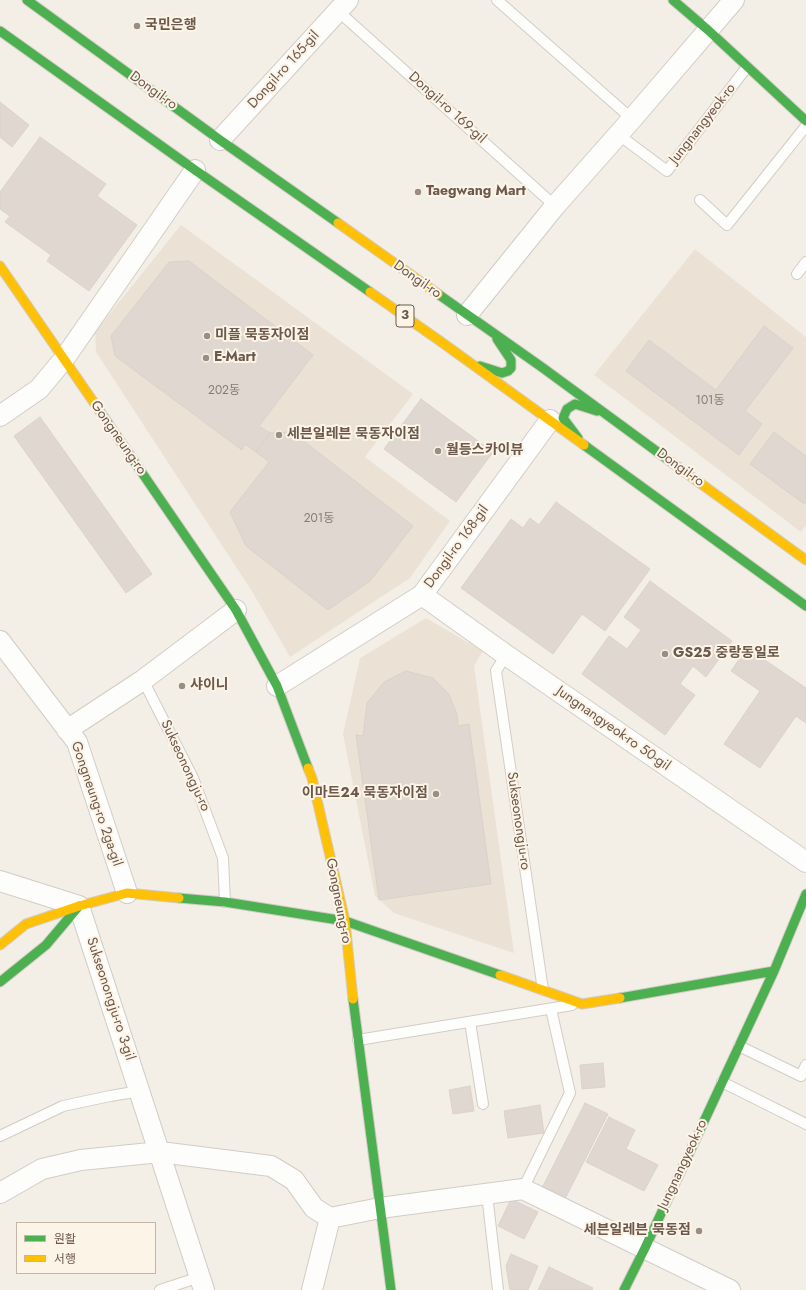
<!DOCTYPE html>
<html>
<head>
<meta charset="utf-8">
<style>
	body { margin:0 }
	#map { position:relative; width:806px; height:1290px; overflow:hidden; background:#f3efe7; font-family:Jost,"Noto Sans KR",sans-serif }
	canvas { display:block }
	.legend { position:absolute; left:16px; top:1222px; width:140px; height:52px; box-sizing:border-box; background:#fcf4e7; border:1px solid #c2b6a9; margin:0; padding:5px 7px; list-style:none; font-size:12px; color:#6c584c }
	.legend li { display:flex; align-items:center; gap:8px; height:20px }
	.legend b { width:20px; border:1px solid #c2b6a9 }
</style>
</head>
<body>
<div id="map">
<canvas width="806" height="1290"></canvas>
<ul class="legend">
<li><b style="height:5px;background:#4caf50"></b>원활</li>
<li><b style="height:5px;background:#ffc107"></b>서행</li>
</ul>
</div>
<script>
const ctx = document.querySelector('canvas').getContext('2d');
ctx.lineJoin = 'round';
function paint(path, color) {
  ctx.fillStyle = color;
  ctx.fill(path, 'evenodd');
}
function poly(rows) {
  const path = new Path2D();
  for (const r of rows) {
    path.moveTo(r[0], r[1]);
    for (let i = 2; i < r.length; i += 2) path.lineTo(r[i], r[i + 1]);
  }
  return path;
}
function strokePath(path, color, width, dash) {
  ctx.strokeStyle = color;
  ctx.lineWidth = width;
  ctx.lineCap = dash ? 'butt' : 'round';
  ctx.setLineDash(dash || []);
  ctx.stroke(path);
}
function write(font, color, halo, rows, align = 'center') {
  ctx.font = font + ' Jost,"Noto Sans KR",sans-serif';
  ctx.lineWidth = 4;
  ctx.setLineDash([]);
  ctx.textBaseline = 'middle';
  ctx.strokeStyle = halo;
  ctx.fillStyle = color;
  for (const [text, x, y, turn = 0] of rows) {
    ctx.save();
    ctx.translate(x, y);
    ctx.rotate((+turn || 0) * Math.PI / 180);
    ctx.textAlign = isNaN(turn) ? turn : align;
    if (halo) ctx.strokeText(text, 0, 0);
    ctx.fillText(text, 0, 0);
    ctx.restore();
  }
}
paint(poly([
	[181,225,413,394,365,457,450,521,410,578,290,657,253,593,96,352,95,332],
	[695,249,806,337,806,525,801,532,594,375],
	[426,618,483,651,474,666,514,953,394,913,375,896,343,734,360,658]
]), '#ebe2d5');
const building = poly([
	[0,102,29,125,12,147,0,137,0,102],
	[40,137,106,184,97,196,137,225,89,291,47,261,51,255,5,222,10,216,0,209,0,192,40,137],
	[189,261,313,355,259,426,270,433,256,452,245,444,242,450,115,356,111,336,169,262,189,261],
	[764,326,793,348,745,411,762,424,739,455,626,371,649,340,716,390,764,326],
	[421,399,493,452,456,502,384,449,421,399],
	[40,417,152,574,126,593,14,436,40,417],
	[292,432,413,526,370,581,328,610,246,546,230,512,269,462,256,452,270,433,292,432],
	[774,432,806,456,806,501,804,504,750,464,774,432],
	[556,502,650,569,605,631,582,614,553,654,461,588,511,519,523,528,530,518,539,525,556,502],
	[650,581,732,641,706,677,693,666,680,684,695,695,665,735,582,674,609,636,627,649,641,630,624,617,650,581],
	[747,648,806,688,806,723,796,716,760,768,724,744,760,691,731,671,747,648],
	[406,671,433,678,449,694,457,715,458,726,469,724,491,884,379,900,356,735,363,736,367,703,384,682,406,671],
	[603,1063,605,1087,582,1089,580,1065,603,1063],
	[470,1086,474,1111,453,1114,449,1090,470,1086],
	[585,1103,608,1114,565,1199,542,1188,585,1103],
	[540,1105,544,1133,508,1138,504,1111,540,1105],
	[609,1117,635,1130,626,1149,658,1165,644,1191,586,1162,609,1117],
	[511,1199,538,1212,524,1239,498,1226,511,1199],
	[511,1254,538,1266,528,1290,510,1290,506,1266,511,1254],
	[549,1267,593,1288,592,1290,538,1290,549,1267]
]);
paint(building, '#dfd7d0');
strokePath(building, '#dbd2ca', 1);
const lane = poly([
	[497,0,632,119],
	[338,11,555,206],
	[619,135,667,171,747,67],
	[700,200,727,225,806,126],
	[797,274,806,262],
	[506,655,496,671,543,990],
	[143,680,193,778,223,858,225,902],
	[470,1022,483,1104],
	[358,1040,572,1005],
	[739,1046,801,1076,806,1065],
	[722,1082,806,1124],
	[0,1136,63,1106,110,1096,140,1091],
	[523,1189,570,1093,551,1009],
	[487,1194,498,1290],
	[160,1290,200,1277]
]);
const street = poly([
	[220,140,348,0],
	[467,315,555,206,632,119,734,0],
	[0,416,39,389,64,359,195,170],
	[422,595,506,655,806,862],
	[0,641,77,742,127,893],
	[277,686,422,595,550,420],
	[67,730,143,680,236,610],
	[0,881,79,906,204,1290],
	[0,1193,42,1169,81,1160,160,1152,271,1166,294,1180,314,1208,330,1218,380,1208,523,1189,730,1290],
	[312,1290,330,1218]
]);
const fast = poly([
	[27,0,220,140,338,223],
	[673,0,708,30,806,121],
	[0,31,195,170,370,292],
	[438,294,543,368,678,467],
	[480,366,502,373,508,371,511,368,511,360,497,339],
	[99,410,236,610,277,686,308,768],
	[578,438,563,418,567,409,575,404,597,411],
	[584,445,806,606],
	[179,898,225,902,345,921,500,975],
	[0,982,46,945,79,906],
	[620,998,774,971],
	[353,999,391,1290],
	[624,1290,645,1248,774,971,806,894]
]);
const slow = poly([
	[338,223,438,294],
	[0,266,99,410],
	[370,292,440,341,584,445],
	[678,467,806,560],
	[308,768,312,778,345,921,353,999],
	[0,945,26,924,79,906,127,893,179,898],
	[500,975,582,1004,620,998]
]);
strokePath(lane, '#d2ccc6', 12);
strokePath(street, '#d2ccc6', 22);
strokePath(fast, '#d2cbc4', 11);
strokePath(slow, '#d2cbc4', 11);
strokePath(lane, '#fdfdfb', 10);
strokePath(street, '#fdfdfb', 20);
strokePath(fast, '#4caf50', 9);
strokePath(slow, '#ffc107', 9);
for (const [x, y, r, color] of [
	[137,26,4,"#9b8d82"],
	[418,192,4,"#9b8d82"],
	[207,336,4,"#9b8d82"],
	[206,358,4,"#9b8d82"],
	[279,435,4,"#9b8d82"],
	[438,451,4,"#9b8d82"],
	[665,654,4,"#9b8d82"],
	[182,686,4,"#9b8d82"],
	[436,794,4,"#9b8d82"],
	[699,1231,4,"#9b8d82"]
]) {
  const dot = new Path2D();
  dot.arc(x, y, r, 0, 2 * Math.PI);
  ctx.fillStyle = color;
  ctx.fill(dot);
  strokePath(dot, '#fcf4e7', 1.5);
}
write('12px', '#8a7a6f', null, [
	["202동",224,391],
	["101동",710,401],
	["201동",319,519]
]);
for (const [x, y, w] of [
	[405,316,18]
]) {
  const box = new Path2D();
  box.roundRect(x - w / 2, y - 11, w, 22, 3);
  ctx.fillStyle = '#fcf4e7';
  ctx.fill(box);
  strokePath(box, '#6c584c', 1);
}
write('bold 13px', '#6c584c', null, [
	["3",405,316]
]);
write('bold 14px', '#6c584c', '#fcf4e7', [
	["국민은행",145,26],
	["Taegwang Mart",426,192],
	["미플 묵동자이점",215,336],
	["E-Mart",214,358],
	["세븐일레븐 묵동자이점",287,435],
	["월등스카이뷰",446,451],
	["GS25 중랑동일로",673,654],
	["샤이니",190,686],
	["이마트24 묵동자이점",428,794,"right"],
	["세븐일레븐 묵동점",691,1231,"right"]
], 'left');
write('14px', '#6c584c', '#fcf4e7', [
	["Dongil-ro 165-gil",284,70,-48],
	["Dongil-ro",153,91,36],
	["Dongil-ro 169-gil",447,108,42],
	["Jungnangyeok-ro",703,124,-52],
	["Dongil-ro",417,280,35],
	["Gongneung-ro",118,438,55],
	["Dongil-ro",680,468,36],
	["Dongil-ro 168-gil",457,547,-54],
	["Jungnangyeok-ro 50-gil",613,729,35],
	["Sukseonongju-ro",185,766,65],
	["Gongneung-ro 2ga-gil",96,804,71],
	["Sukseonongju-ro",518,821,82],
	["Gongneung-ro",338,901,79],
	["Sukseonongju-ro 3-gil",110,999,72],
	["Jungnangyeok-ro",683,1165,-65]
]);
</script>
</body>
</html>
